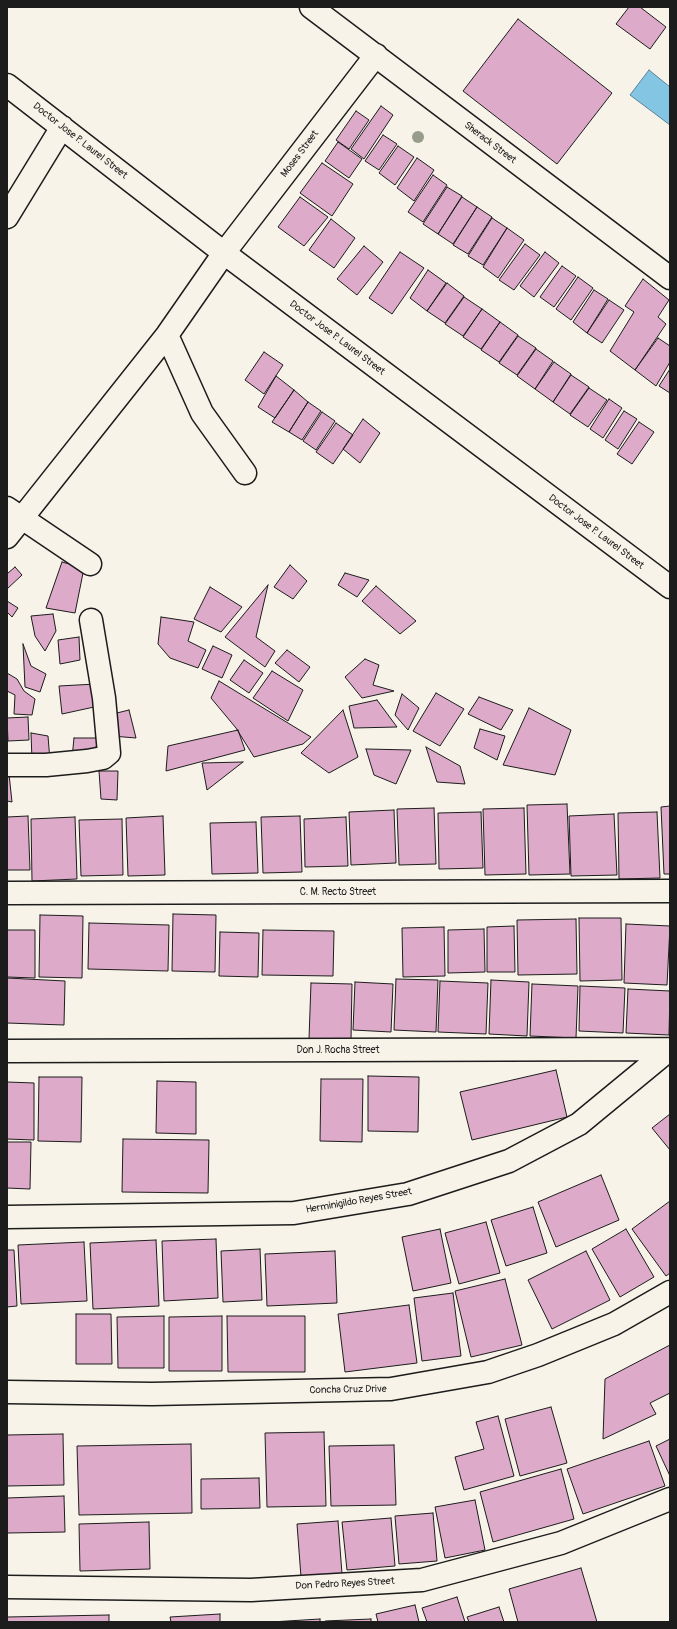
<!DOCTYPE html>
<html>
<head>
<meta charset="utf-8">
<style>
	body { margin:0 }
	#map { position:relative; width:677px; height:1629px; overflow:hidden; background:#f7f3e8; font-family:Pangolin,sans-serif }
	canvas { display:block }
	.frame { position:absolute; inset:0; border:8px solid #1c1c1c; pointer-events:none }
</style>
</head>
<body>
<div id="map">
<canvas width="677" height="1629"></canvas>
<div class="frame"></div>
</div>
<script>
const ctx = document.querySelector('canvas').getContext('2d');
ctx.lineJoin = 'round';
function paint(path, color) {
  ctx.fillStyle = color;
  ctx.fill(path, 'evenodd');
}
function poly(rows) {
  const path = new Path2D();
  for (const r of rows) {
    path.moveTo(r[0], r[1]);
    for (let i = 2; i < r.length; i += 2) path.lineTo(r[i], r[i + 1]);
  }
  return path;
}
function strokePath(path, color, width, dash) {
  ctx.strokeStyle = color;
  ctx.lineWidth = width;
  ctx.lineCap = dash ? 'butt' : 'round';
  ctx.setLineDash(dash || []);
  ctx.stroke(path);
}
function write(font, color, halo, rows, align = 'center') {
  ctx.font = font + ' Pangolin,sans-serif';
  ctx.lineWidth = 3.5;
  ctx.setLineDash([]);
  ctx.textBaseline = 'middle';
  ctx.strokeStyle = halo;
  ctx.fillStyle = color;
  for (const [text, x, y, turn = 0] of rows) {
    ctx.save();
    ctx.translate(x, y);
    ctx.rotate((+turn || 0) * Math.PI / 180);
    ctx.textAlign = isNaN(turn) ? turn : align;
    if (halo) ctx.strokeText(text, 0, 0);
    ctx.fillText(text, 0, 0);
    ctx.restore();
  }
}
const water = poly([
	[649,70,670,87,670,125,630,95,649,70]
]);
paint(water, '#84c5e4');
strokePath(water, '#5a8194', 1);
const building = poly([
	[629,7,640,7,666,27,650,49,616,24,629,7],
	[518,19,612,93,557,164,463,91,518,19],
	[381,106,393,115,364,159,351,149,381,106],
	[356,111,369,120,349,149,336,140,356,111],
	[383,135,397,144,379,170,365,161,383,135],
	[338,142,362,159,349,178,325,161,338,142],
	[398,146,414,157,395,185,379,173,398,146],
	[417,158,434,170,414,201,397,188,417,158],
	[322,163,353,184,332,216,300,193,322,163],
	[433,175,447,185,423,222,408,212,433,175],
	[447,187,462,196,438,234,423,224,447,187],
	[300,197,328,217,304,246,278,227,300,197],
	[462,197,477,207,453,244,438,234,462,197],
	[477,207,492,217,468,254,453,245,477,207],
	[492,218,507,228,483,265,468,256,492,218],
	[331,219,355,238,334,268,309,250,331,219],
	[507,228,524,240,498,278,483,267,507,228],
	[525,244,540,255,514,290,499,280,525,244],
	[364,246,383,262,357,295,337,279,364,246],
	[400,252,424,268,392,314,369,298,400,252],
	[545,252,559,263,534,297,520,286,545,252],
	[562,266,576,276,554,307,540,297,562,266],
	[428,270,446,283,427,311,410,298,428,270],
	[578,277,593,288,571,320,556,309,578,277],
	[643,279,669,300,658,317,666,324,635,370,610,351,634,312,625,306,643,279],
	[447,283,464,296,445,323,427,311,447,283],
	[594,290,608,299,587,333,573,322,594,290],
	[464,297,482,309,463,336,445,324,464,297],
	[609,300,624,310,602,343,587,333,609,300],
	[482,309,500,322,481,349,463,337,482,309],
	[500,322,518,335,499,362,481,350,500,322],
	[518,336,536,348,517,375,499,363,518,336],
	[658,338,670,346,670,362,656,386,635,370,658,338],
	[536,349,553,361,535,389,517,376,536,349],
	[264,352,283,365,264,394,245,380,264,352],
	[554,362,571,374,553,402,535,389,554,362],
	[670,369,670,393,659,386,670,369],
	[571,375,589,387,570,414,553,402,571,375],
	[276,376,294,390,275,418,258,407,276,376],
	[589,388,607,400,588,427,570,415,589,388],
	[294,390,308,402,289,432,272,422,294,390],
	[609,399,622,408,603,438,590,429,609,399],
	[308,402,321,411,302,440,289,432,308,402],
	[624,411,637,419,618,449,605,440,624,411],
	[322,412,335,421,316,450,303,441,322,412],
	[363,419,380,433,360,463,343,449,363,419],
	[639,422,654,432,632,464,617,454,639,422],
	[336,423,353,435,333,464,316,452,336,423],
	[62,562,84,568,75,613,46,608,62,562],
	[290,565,307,581,293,599,274,587,290,565],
	[15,567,22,575,7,589,7,574,15,567],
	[345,573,369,580,357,597,338,585,345,573],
	[268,585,256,637,275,651,265,667,225,637,268,585],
	[376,586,416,621,400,634,362,601,376,586],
	[210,587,242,607,221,632,194,619,210,587],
	[7,601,18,608,12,617,7,612,7,601],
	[53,614,56,631,45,651,35,636,31,616,53,614],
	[161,617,194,622,188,641,206,650,198,668,170,658,158,644,161,617],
	[79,637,80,660,60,664,58,640,79,637],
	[23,644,31,666,46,674,40,692,25,687,23,644],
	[213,646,232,655,222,678,202,669,213,646],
	[287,650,310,667,299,682,275,663,287,650],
	[365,659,379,665,373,685,394,691,362,698,345,677,365,659],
	[244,660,263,673,249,693,230,680,244,660],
	[272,671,303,690,288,721,253,698,272,671],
	[7,673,17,679,24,691,35,699,32,715,14,714,15,695,7,691,7,673],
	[219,681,311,737,303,744,254,757,236,728,211,698,219,681],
	[96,684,94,707,62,714,59,686,96,684],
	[436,693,464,709,440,746,413,731,436,693],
	[402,694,419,708,408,730,395,715,402,694],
	[479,697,513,710,501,730,468,714,479,697],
	[377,700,397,727,354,728,349,706,377,700],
	[529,708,571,730,555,775,503,765,529,708],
	[129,710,136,738,112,736,109,715,129,710],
	[343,710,358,757,329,773,301,753,343,710],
	[28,717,29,740,8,741,7,718,28,717],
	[480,729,505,736,497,760,474,748,480,729],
	[238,730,245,750,166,771,168,746,238,730],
	[31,733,48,736,50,761,32,760,31,733],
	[74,738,101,738,90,757,72,758,74,738],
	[426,747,460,766,465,784,437,782,426,747],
	[366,749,411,750,396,784,374,775,366,749],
	[243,762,207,790,202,763,243,762],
	[99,771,118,771,117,800,101,799,99,771],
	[7,774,9,774,12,802,7,801,7,774],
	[567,804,570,874,529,875,527,805,567,804],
	[670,806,670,874,664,874,661,807,670,806],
	[434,808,436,864,399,865,397,809,434,808],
	[524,808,526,874,485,875,483,809,524,808],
	[394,810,396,863,351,865,349,812,394,810],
	[481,812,483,868,439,869,438,813,481,812],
	[657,812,660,878,619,879,618,813,657,812],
	[614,814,617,875,571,876,569,816,614,814],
	[28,816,30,870,7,870,7,817,28,816],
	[163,816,165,875,128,876,126,818,163,816],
	[300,816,302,872,263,873,261,817,300,816],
	[75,817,77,879,32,881,31,819,75,817],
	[346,817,348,866,305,867,304,819,346,817],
	[122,819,123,875,81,876,79,820,122,819],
	[256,822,258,873,212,874,210,823,256,822],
	[173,914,216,915,215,972,172,971,173,914],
	[40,915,83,916,82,978,39,977,40,915],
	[579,918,621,918,622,980,580,981,579,918],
	[576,919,577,974,518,975,517,920,576,919],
	[89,923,169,925,168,971,88,969,89,923],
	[626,924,670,926,667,985,624,983,626,924],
	[514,926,515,972,487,972,487,927,514,926],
	[444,927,445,976,403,977,402,928,444,927],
	[484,929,485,972,448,973,448,930,484,929],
	[7,930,35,930,35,978,7,977,7,930],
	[263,930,334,931,333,976,262,975,263,930],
	[220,932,259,933,258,977,219,976,220,932],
	[7,978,65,981,64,1025,7,1023,7,978],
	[396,979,438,980,436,1032,394,1030,396,979],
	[491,980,529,982,527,1036,489,1034,491,980],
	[440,981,488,983,486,1034,438,1032,440,981],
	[355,982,393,984,391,1032,353,1030,355,982],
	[311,983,352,984,351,1040,309,1039,311,983],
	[532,984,578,986,576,1038,530,1036,532,984],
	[580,986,625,988,623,1033,579,1031,580,986],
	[628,989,670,991,669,1035,626,1033,628,989],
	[556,1070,567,1117,472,1140,460,1092,556,1070],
	[368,1076,419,1077,418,1132,368,1131,368,1076],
	[39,1077,82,1077,81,1142,38,1141,39,1077],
	[321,1079,363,1079,362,1142,320,1141,321,1079],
	[157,1081,196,1082,196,1134,156,1133,157,1081],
	[7,1082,34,1083,34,1140,7,1139,7,1082],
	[670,1114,670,1150,652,1128,670,1114],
	[123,1139,209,1140,208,1193,122,1192,123,1139],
	[7,1142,31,1142,30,1189,7,1188,7,1142],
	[601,1175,619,1220,556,1247,538,1202,601,1175],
	[670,1201,670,1273,666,1276,632,1229,670,1201],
	[533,1207,547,1253,506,1266,491,1220,533,1207],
	[486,1222,500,1273,459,1284,445,1233,486,1222],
	[440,1229,451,1283,413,1291,402,1237,440,1229],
	[626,1229,654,1277,620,1297,592,1249,626,1229],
	[216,1239,218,1298,164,1301,162,1241,216,1239],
	[156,1240,159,1306,93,1309,90,1243,156,1240],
	[84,1242,87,1301,21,1304,18,1245,84,1242],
	[260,1249,262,1300,223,1302,221,1251,260,1249],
	[7,1250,14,1250,17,1306,7,1307,7,1250],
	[335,1251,337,1303,267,1306,265,1254,335,1251],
	[586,1251,610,1300,552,1329,528,1280,586,1251],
	[505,1279,522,1345,471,1357,455,1291,505,1279],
	[453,1293,461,1356,422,1361,414,1298,453,1293],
	[409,1305,417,1363,345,1372,338,1314,409,1305],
	[76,1314,111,1314,112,1364,76,1364,76,1314],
	[164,1316,164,1368,118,1368,117,1317,164,1316],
	[222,1316,222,1371,169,1371,169,1317,222,1316],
	[227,1316,305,1316,305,1372,228,1372,227,1316],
	[670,1345,670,1393,650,1403,656,1414,603,1439,605,1379,670,1345],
	[551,1407,567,1463,520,1476,505,1419,551,1407],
	[498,1416,514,1476,464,1490,455,1457,484,1449,476,1422,498,1416],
	[324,1432,326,1506,267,1507,265,1433,324,1432],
	[63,1434,64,1485,7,1486,7,1435,63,1434],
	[670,1439,670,1476,656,1446,670,1439],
	[649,1441,665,1486,583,1514,567,1469,649,1441],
	[191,1444,192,1513,79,1515,77,1446,191,1444],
	[394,1445,396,1505,331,1506,329,1446,394,1445],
	[561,1469,574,1519,493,1542,480,1492,561,1469],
	[259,1478,260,1508,201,1509,201,1479,259,1478],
	[64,1496,65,1532,7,1533,7,1498,64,1496],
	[475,1500,485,1550,445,1558,435,1507,475,1500],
	[433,1513,437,1561,399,1564,395,1516,433,1513],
	[391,1518,395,1566,347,1570,342,1522,391,1518],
	[338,1521,342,1574,301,1577,297,1524,338,1521],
	[149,1522,150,1569,80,1571,79,1524,149,1522],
	[581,1568,597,1622,518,1622,509,1589,581,1568],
	[457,1597,465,1622,427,1622,422,1608,457,1597],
	[415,1605,419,1622,378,1622,376,1614,415,1605],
	[499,1607,504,1622,469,1622,467,1617,499,1607],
	[220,1614,220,1622,171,1622,170,1617,220,1614],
	[109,1615,109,1622,7,1622,7,1617,109,1615],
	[320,1619,320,1622,271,1622,320,1619],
	[371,1619,371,1622,325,1622,325,1621,371,1619]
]);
paint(building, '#ddabc9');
strokePath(building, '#1c1c1c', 1);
const minor = poly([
	[311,7,670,278],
	[7,85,224,253,670,587],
	[7,217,62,127],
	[167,335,202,413,245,473],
	[7,508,90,564],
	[7,537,167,335,224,253,376,55],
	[7,765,46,765,87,761,103,758,109,753,104,698,91,620],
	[7,893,670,891],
	[7,1051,670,1049],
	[7,1217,294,1213,408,1194,509,1161,579,1124,670,1049],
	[7,1392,152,1394,391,1389,488,1372,538,1355,614,1324,670,1292],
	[7,1587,251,1590,422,1580,561,1543,670,1499]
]);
strokePath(minor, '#1c1c1c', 25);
strokePath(minor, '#f7f3e8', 22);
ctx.fillStyle = '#989c8b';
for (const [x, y] of [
	[418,137]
]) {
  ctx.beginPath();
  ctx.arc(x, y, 6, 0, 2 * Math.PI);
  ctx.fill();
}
write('10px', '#1c1c1c', '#f7f3e8', [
	["Doctor Jose P. Laurel Street",80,141,38],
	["Sherack Street",490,143,37],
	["Moses Street",300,154,-53],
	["Doctor Jose P. Laurel Street",337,338,37],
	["Doctor Jose P. Laurel Street",596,532,37],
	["C. M. Recto Street",338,892],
	["Don J. Rocha Street",338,1050],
	["Herminigildo Reyes Street",359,1201,-10],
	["Concha Cruz Drive",348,1390,-1],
	["Don Pedro Reyes Street",345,1584,-3]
]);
</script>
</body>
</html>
